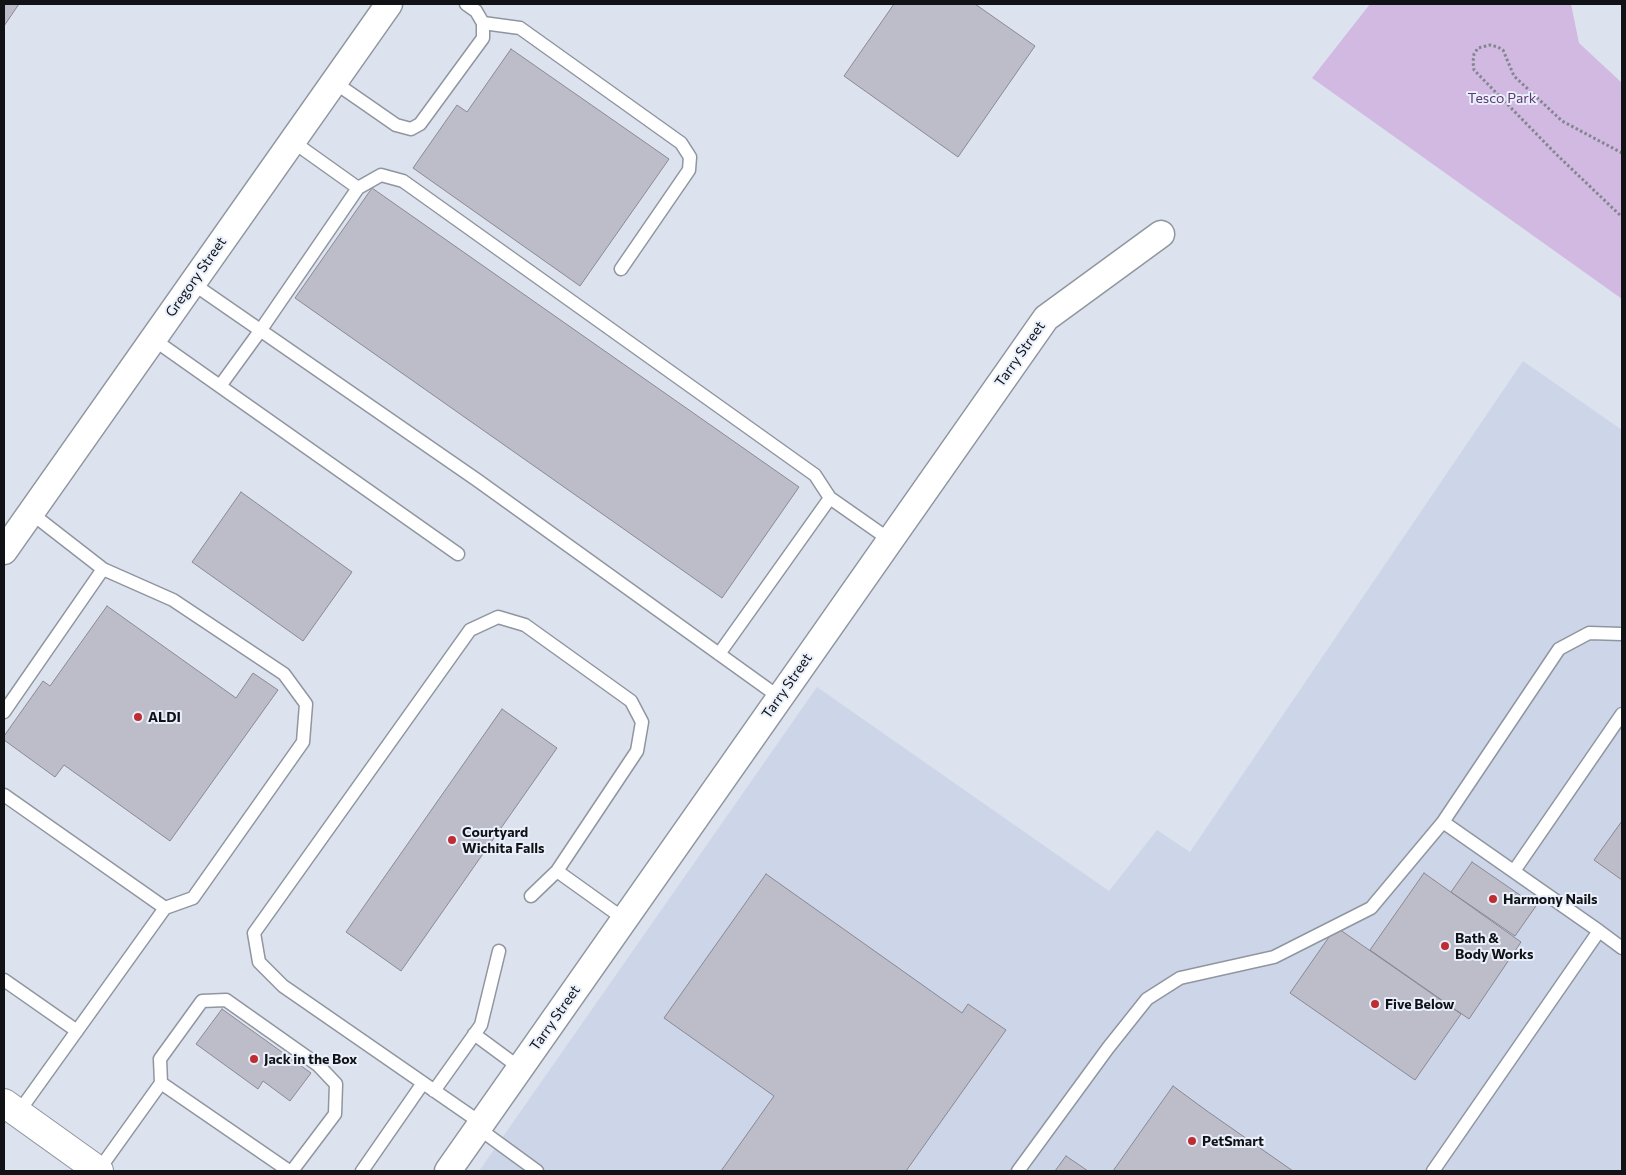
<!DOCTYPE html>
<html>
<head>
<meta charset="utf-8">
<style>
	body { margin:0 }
	#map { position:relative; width:1626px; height:1175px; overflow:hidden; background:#dce2ee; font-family:Commissioner,sans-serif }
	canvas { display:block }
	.frame { position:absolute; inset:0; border:5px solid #101216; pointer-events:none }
</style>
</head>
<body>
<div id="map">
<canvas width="1626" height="1175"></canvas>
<div class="frame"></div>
</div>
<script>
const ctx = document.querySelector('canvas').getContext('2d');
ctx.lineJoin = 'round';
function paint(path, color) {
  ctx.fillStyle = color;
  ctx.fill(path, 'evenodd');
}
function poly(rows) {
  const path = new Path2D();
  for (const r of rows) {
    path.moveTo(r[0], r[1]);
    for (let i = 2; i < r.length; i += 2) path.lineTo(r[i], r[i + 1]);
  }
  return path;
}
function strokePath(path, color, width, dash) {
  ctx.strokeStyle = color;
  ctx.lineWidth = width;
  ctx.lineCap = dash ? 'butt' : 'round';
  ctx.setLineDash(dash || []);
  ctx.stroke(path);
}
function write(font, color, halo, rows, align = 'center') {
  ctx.font = font + ' Commissioner,sans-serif';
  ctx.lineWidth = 4;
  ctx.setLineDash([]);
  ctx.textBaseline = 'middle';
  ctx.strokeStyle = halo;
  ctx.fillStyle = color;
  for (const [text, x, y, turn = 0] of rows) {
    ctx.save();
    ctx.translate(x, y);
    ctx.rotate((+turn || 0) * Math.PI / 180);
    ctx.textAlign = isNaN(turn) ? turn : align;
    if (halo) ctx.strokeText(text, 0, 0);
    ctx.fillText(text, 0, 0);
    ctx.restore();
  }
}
paint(poly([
	[1523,361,1622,430,1622,1171,479,1171,817,687,1109,891,1157,830,1190,852]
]), '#cdd6e8');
paint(poly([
	[1370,4,1571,4,1579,43,1621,82,1622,82,1622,299,1312,78]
]), '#d1b9e1');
const building = poly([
	[4,4,19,4,4,26,4,4],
	[894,4,975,4,1035,46,958,157,844,76,894,4],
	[511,49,669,159,580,286,413,168,457,105,467,112,511,49],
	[372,188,799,487,722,598,295,298,372,188],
	[241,492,352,572,303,641,192,562,241,492],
	[107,606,236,698,253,673,278,690,170,841,64,765,55,777,4,740,4,736,43,681,50,686,107,606],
	[502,709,557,748,401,971,346,932,502,709],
	[1622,821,1622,880,1594,860,1622,821],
	[1472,862,1536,906,1515,936,1451,892,1472,862],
	[1424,873,1521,942,1469,1019,1370,950,1424,873],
	[766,874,962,1013,968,1004,1006,1030,906,1171,721,1171,774,1096,664,1018,766,874],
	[1336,927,1461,1014,1415,1080,1290,993,1336,927],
	[222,1009,311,1073,290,1101,263,1081,258,1089,196,1044,222,1009],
	[1173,1086,1207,1111,1293,1171,1113,1171,1173,1086],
	[1066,1156,1088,1171,1055,1171,1066,1156]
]);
paint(building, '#bdbdc9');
strokePath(building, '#8a8995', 1);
const lane = poly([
	[483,23,520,28,681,143,690,157,689,170,621,269],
	[334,82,396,125,411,129,420,124,483,38,483,23,476,11,466,4],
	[358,188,381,175,403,181,815,475,830,498,890,540],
	[192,283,477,480,779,697],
	[153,339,458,554],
	[220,386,260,331,358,188,292,141],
	[719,654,830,498],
	[4,712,103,569],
	[4,795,165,908],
	[1443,822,1559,649,1589,633,1622,634],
	[557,871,624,919],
	[1514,871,1622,714],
	[4,980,77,1031],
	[474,1034,520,1068],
	[161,1083,160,1059,202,1001,226,1000,318,1065,336,1084,335,1114,292,1171],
	[434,1091,481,1025,499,951],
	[18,1113,165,908,193,898,303,742,306,704,284,674,173,600,103,569,31,513],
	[481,1123,283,986,259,962,254,933,470,630,498,617,525,625,631,701,642,722,637,751,557,871,531,896],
	[478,1128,537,1171],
	[98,1171,161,1083,289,1171],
	[362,1171,423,1083],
	[1018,1171,1108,1048,1147,999,1180,978,1274,957,1371,908,1443,822,1599,931],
	[1433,1171,1599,931,1622,948]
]);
const street = poly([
	[4,551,389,4],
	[448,1171,1046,318,1161,234]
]);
const secondary = poly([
	[4,1103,99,1171]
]);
strokePath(lane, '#9096a0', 15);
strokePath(street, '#9096a0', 29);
strokePath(secondary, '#9096a0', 30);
strokePath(poly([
	[1622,153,1562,121,1514,76,1503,50,1498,47,1490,45,1478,48,1474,54,1473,62,1474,70,1556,154,1622,217]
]), '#82868e', 3, [2.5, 2.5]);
strokePath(lane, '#fff', 12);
strokePath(street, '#fff', 26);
strokePath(secondary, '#fff', 28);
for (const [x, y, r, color] of [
	[138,717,5,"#bd2d31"],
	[452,840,5,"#bd2d31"],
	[1493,899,5,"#bd2d31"],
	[1445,946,5,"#bd2d31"],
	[1375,1004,5,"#bd2d31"],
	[254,1059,5,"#bd2d31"],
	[1192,1141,5,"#bd2d31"]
]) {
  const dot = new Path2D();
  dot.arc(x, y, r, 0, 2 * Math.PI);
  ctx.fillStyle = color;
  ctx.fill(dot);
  strokePath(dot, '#eaf0fb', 2);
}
write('14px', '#5e3972', '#eaf0fb', [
	["Tesco Park",1502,98]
]);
write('14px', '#101216', '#eaf0fb', [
	["Gregory Street",196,277,-55],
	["Tarry Street",1020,354,-55],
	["Tarry Street",787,686,-55],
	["Tarry Street",555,1018,-55]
]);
write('bold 14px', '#101216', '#eaf0fb', [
	["ALDI",148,717],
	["Courtyard",462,832],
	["Wichita Falls",462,848],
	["Harmony Nails",1503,899],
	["Bath &",1455,938],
	["Body Works",1455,954],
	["Five Below",1385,1004],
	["Jack in the Box",264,1059],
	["PetSmart",1202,1141]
], 'left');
</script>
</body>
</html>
